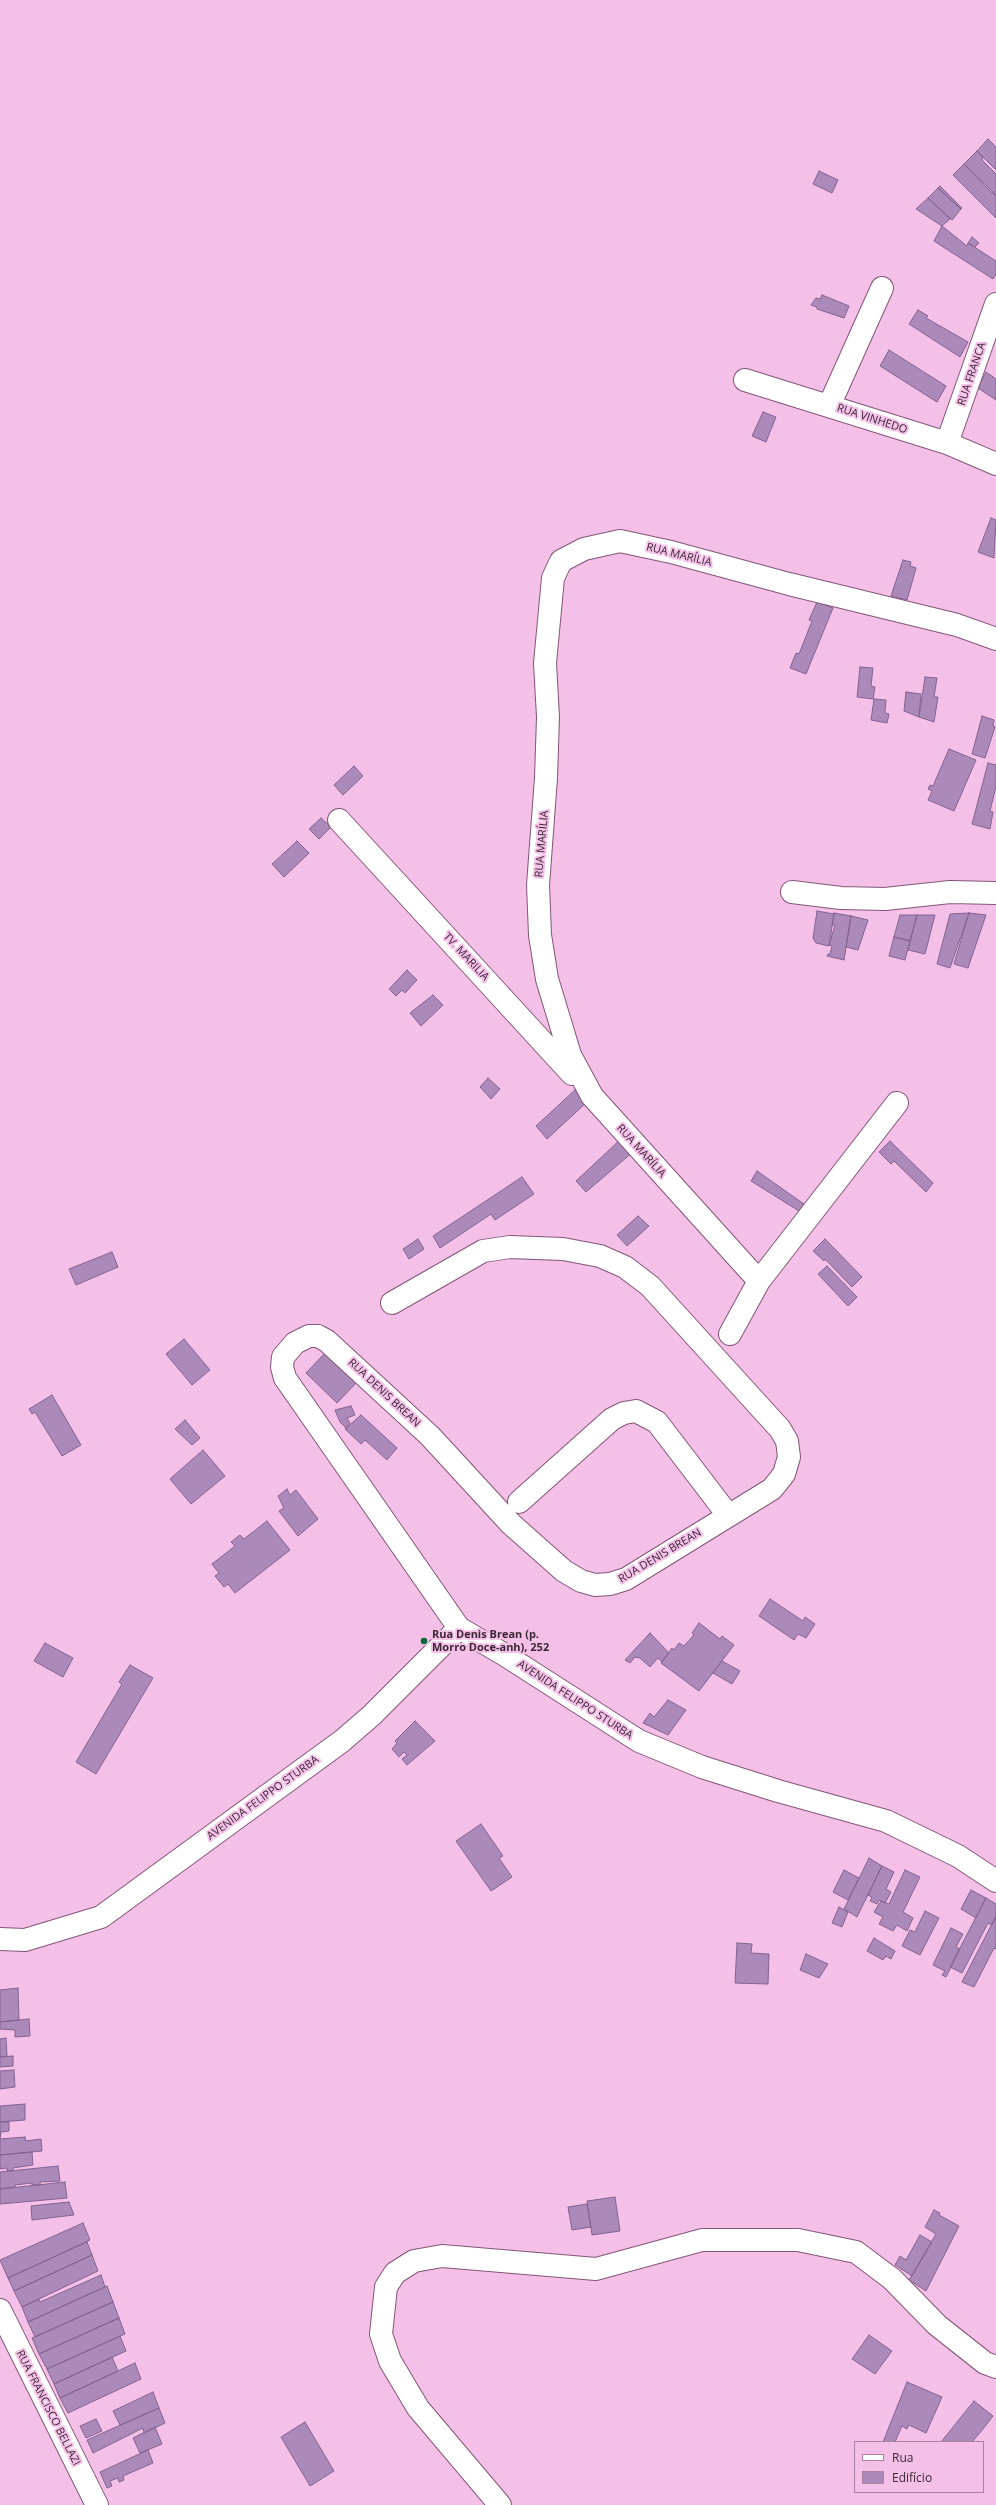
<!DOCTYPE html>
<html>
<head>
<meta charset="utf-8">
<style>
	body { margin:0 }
	#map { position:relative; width:996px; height:2505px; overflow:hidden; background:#f5c0e8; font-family:"Open Sans",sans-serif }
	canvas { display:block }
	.legend { position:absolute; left:854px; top:2441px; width:130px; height:52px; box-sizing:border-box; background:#f5c0e8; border:1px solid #ab83a1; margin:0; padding:5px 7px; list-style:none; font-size:12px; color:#3b2736 }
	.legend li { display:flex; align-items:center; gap:8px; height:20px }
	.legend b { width:20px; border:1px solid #ab83a1 }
</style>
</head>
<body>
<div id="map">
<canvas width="996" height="2505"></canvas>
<ul class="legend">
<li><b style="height:5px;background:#fff"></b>Rua</li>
<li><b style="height:11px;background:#ab8aba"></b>Edifício</li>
</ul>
</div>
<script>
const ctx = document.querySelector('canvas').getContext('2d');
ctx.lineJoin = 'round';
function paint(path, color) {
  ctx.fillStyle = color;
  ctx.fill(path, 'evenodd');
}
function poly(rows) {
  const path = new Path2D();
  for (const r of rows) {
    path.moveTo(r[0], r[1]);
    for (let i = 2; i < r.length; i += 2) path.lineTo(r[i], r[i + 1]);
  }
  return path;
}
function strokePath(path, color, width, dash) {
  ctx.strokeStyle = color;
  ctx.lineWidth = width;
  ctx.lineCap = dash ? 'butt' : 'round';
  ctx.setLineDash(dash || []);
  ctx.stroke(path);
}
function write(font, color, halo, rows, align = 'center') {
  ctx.font = font + ' "Open Sans",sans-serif';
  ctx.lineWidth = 4;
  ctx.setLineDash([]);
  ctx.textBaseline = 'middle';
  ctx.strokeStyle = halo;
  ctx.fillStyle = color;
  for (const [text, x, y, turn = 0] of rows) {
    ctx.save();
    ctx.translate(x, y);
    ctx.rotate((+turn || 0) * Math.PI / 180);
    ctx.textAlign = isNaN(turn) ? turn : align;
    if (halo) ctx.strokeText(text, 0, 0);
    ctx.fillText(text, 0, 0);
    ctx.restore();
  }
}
const building = poly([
	[988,139,996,147,996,170,977,151,988,139],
	[977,151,983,158,982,160,996,174,996,195,964,164,977,151],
	[964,164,991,192,996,195,996,218,953,175,964,164],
	[819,171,838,180,832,193,813,184,819,171],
	[940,186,962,208,961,209,938,188,940,186],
	[938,188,961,209,952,220,928,198,938,188],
	[928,198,950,219,942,226,916,209,928,198],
	[942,226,967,246,968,243,996,261,996,274,993,279,934,241,942,226],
	[972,237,979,243,975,247,968,243,972,237],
	[822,295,849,306,844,318,817,309,817,307,811,305,816,298,820,299,822,295],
	[918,310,928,316,926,318,968,342,960,357,909,324,918,310],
	[889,350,946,386,937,402,880,366,889,350],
	[986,372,996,379,996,400,978,388,986,372],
	[763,412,776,417,766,442,752,436,763,412],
	[991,518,996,520,994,558,978,552,991,518],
	[903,560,911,562,910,566,916,568,907,600,891,596,903,560],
	[817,602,833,608,806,674,790,668,796,653,799,654,812,621,809,620,817,602],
	[860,667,873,668,871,686,875,687,873,699,857,697,860,667],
	[925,677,937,678,934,697,938,697,934,722,919,717,925,677],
	[906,692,921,694,919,717,904,711,906,692],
	[874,699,886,700,885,713,889,714,887,723,871,720,874,699],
	[982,716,994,720,993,726,995,727,985,758,972,754,982,716],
	[949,749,976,760,954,811,928,800,932,791,928,789,930,785,933,786,949,749],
	[988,763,996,765,996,786,990,811,993,812,990,829,972,824,988,763],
	[354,766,363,776,343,795,334,785,354,766],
	[321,818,331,827,319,839,309,829,321,818],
	[297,841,309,853,284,877,272,864,297,841],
	[817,911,834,914,829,946,816,943,813,938,817,911],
	[834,913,851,916,844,960,827,956,828,954,830,954,832,946,829,945,835,925,832,925,834,913],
	[969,913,986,915,968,968,954,964,969,913],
	[969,913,950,968,937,964,950,914,969,913],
	[900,915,917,915,910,941,894,937,900,915],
	[917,915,935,915,925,954,908,950,917,915],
	[851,916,868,920,858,950,846,947,851,916],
	[894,937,910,941,905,960,889,956,894,937],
	[407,970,417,980,405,993,402,990,396,996,389,989,407,970],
	[433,995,443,1005,421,1026,410,1013,433,995],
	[488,1078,500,1089,491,1099,480,1087,488,1078],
	[575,1090,587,1102,547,1139,536,1126,575,1090],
	[622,1138,634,1151,586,1192,576,1181,622,1138],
	[890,1141,933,1183,926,1192,894,1161,891,1164,879,1152,890,1141],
	[757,1171,804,1204,799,1211,751,1181,757,1171],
	[522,1177,534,1194,495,1220,491,1214,440,1248,433,1236,522,1177],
	[638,1216,649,1226,627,1246,617,1235,638,1216],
	[418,1239,424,1249,409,1259,403,1249,418,1239],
	[825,1239,862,1277,852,1287,825,1259,824,1261,813,1251,825,1239],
	[112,1252,118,1267,76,1285,69,1269,112,1252],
	[827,1266,857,1297,848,1306,818,1274,827,1266],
	[184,1339,210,1370,192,1385,166,1354,184,1339],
	[326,1352,357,1382,337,1403,306,1373,326,1352],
	[52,1395,81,1445,62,1456,35,1412,32,1414,29,1409,52,1395],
	[351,1406,355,1415,347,1418,350,1423,346,1428,340,1422,335,1410,351,1406],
	[361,1415,397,1448,387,1460,365,1440,361,1444,345,1429,361,1415],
	[185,1420,200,1438,192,1445,175,1429,185,1420],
	[203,1450,225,1476,191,1504,170,1479,203,1450],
	[287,1489,290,1495,296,1490,318,1519,298,1536,279,1511,284,1508,278,1496,287,1489],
	[267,1521,290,1550,235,1593,228,1584,224,1587,215,1576,219,1573,212,1564,235,1546,231,1542,240,1535,244,1539,267,1521],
	[770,1599,803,1621,805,1617,815,1624,806,1638,798,1634,794,1640,759,1616,770,1599],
	[699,1623,720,1639,722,1636,734,1645,699,1691,661,1663,672,1648,674,1650,679,1643,684,1646,694,1635,692,1633,699,1623],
	[650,1633,669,1653,662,1662,658,1658,650,1667,640,1658,635,1657,630,1663,625,1660,650,1633],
	[45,1643,73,1658,63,1677,34,1661,45,1643],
	[722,1661,740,1671,732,1684,713,1673,722,1661],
	[130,1665,153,1678,96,1774,76,1762,122,1684,119,1682,130,1665],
	[668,1700,686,1710,668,1735,643,1723,650,1713,654,1717,668,1700],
	[415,1721,435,1741,407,1765,402,1759,407,1755,404,1752,399,1757,392,1749,397,1743,395,1741,415,1721],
	[481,1824,503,1856,499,1858,512,1877,491,1891,456,1841,481,1824],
	[869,1858,882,1866,857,1917,844,1909,869,1858],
	[882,1866,894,1872,886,1889,891,1892,885,1903,879,1900,877,1904,870,1901,872,1897,868,1895,882,1866],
	[844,1870,859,1878,848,1900,833,1892,844,1870],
	[905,1870,920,1877,903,1912,913,1918,907,1931,897,1925,893,1931,879,1924,883,1917,874,1912,881,1901,889,1904,905,1870],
	[971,1890,986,1898,976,1918,961,1909,971,1890],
	[986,1898,996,1904,996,1916,992,1925,988,1923,962,1973,950,1967,986,1898],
	[839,1907,848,1912,842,1927,832,1923,839,1907],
	[925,1911,939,1918,920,1955,902,1946,910,1930,915,1932,925,1911],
	[996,1916,996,1949,994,1948,974,1987,962,1982,996,1916],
	[951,1928,963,1934,956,1947,960,1949,946,1977,942,1975,945,1971,933,1965,951,1928],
	[874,1938,895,1951,891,1959,886,1956,883,1960,867,1951,874,1938],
	[737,1943,752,1944,751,1953,769,1954,768,1984,735,1983,737,1943],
	[806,1954,828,1964,819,1978,800,1970,806,1954],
	[18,1988,19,2020,0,2022,0,1990,18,1988],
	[29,2019,30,2036,15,2037,15,2030,0,2029,0,2022,29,2019],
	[6,2038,7,2056,0,2057,0,2039,6,2038],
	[13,2056,13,2066,0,2067,0,2057,13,2056],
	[14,2070,15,2087,0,2089,0,2071,14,2070],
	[25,2104,25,2120,0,2122,0,2106,25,2104],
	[0,2122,9,2122,9,2131,1,2132,0,2139,0,2122],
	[25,2137,26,2141,41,2139,42,2151,0,2155,0,2139,25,2137],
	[32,2152,33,2165,13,2168,13,2171,7,2171,7,2168,0,2169,0,2155,32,2152],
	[58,2166,60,2181,40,2182,40,2185,32,2185,32,2183,15,2185,15,2187,0,2189,0,2172,58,2166],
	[65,2182,67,2198,0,2204,0,2189,65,2182],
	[615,2197,620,2231,592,2235,587,2201,615,2197],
	[69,2202,74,2215,32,2220,31,2206,69,2202],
	[587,2204,591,2227,572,2230,568,2207,587,2204],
	[934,2210,940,2213,939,2215,959,2226,926,2291,909,2280,936,2234,925,2227,934,2210],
	[83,2223,90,2240,8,2278,0,2260,83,2223],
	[920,2235,932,2242,912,2276,895,2265,900,2256,906,2260,920,2235],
	[87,2242,92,2255,14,2291,8,2278,87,2242],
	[92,2255,98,2271,22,2307,14,2291,92,2255],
	[101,2275,105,2287,28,2322,22,2307,39,2299,40,2302,101,2275],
	[107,2286,113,2302,35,2337,28,2322,107,2286],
	[113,2302,119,2318,39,2354,32,2338,113,2302],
	[119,2318,125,2334,47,2369,39,2354,119,2318],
	[869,2335,892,2351,875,2374,852,2359,869,2335],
	[120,2336,126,2351,54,2384,47,2369,120,2336],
	[112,2357,118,2371,60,2398,54,2384,112,2357],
	[135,2363,141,2379,68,2413,60,2398,135,2363],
	[907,2382,942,2397,926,2433,909,2425,907,2429,902,2426,895,2442,883,2442,907,2382],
	[153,2392,159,2408,120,2425,113,2411,153,2392],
	[974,2401,993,2416,983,2429,972,2442,941,2442,974,2401],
	[159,2408,165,2423,144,2433,143,2428,93,2453,87,2440,159,2408],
	[96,2419,102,2431,86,2438,80,2426,96,2419],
	[305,2422,334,2471,310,2486,281,2437,305,2422],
	[155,2427,162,2444,140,2453,133,2438,155,2427],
	[148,2450,153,2463,123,2476,124,2480,119,2482,118,2478,110,2481,112,2486,107,2488,100,2472,148,2450]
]);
paint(building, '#ab8aba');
strokePath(building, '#826290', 1);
const minor = poly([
	[745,380,947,443,996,464],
	[829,406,882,288],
	[947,443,996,304],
	[339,820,572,1074],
	[792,892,841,898,885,899,950,892,996,893],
	[897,1103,759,1281,592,1096,570,1055,547,979,540,935,538,885,546,778,548,717,545,663,553,578,561,561,584,549,620,541,671,552,789,584,957,625,996,639],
	[392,1303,483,1251,510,1247,563,1249,600,1256,625,1267,650,1286,780,1429,787,1441,789,1457,784,1474,772,1489,626,1579,610,1584,595,1585,581,1581,564,1571,511,1524,430,1436,327,1341,318,1336,309,1336,295,1343,283,1357,282,1367,285,1378,459,1628,505,1655,639,1741,702,1767,778,1791,886,1821,958,1856,996,1881],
	[730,1334,759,1281],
	[519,1502,612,1419,624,1413,636,1411,657,1422,728,1515],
	[0,1939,25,1940,101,1917,342,1741,372,1715,459,1628],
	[0,2310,97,2505],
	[500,2505,418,2408,390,2361,381,2334,386,2287,395,2273,414,2261,442,2256,596,2269,702,2240,798,2240,856,2252,892,2279,937,2325,985,2363,996,2367]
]);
strokePath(minor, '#835579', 24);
strokePath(minor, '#fff', 22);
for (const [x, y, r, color] of [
	[424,1641,4,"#07673b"]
]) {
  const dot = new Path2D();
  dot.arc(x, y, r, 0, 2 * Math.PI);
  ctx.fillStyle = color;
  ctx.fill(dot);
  strokePath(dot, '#f5c0e8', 1.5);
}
write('11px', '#3b2736', '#f5c0e8', [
	["RUA FRANCA",972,374,-71],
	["RUA VINHEDO",872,419,18],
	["RUA MARÍLIA",679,555,14],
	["RUA MARÍLIA",542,844,-85],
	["TV. MARILIA",466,957,47],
	["RUA MARÍLIA",641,1151,48],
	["RUA DENIS BREAN",384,1393,43],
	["RUA DENIS BREAN",660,1556,-31],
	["AVENIDA FELIPPO STURBA",575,1700,33],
	["AVENIDA FELIPPO STURBA",263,1798,-36],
	["RUA FRANCISCO BELLAZI",48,2408,63]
]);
write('bold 11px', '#3b2736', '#f5c0e8', [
	["Rua Denis Brean (p.",432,1635],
	["Morro Doce-anh), 252",432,1648]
], 'left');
</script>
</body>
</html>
